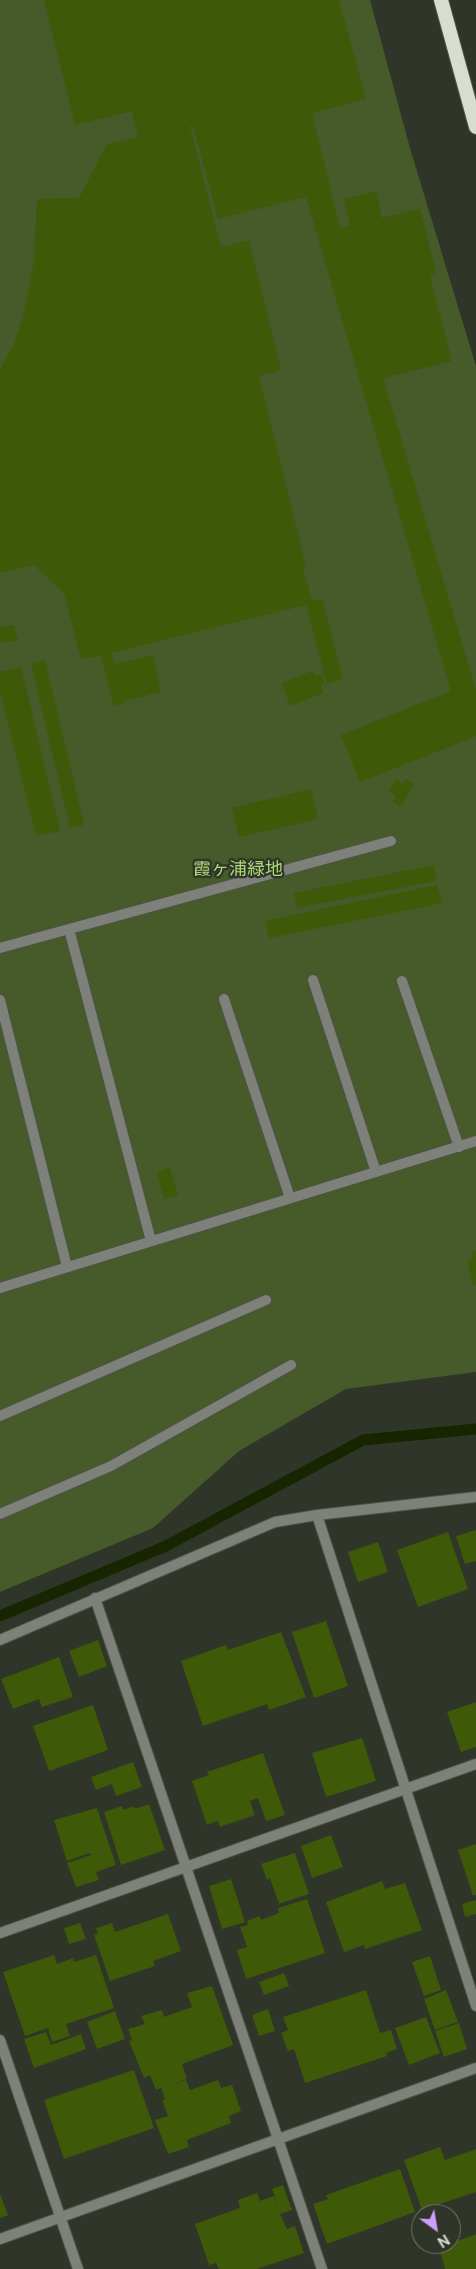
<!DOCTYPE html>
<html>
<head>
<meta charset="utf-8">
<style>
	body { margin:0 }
	#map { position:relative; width:476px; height:2269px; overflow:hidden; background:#2f3528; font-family:"Public Sans",sans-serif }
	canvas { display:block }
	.north { position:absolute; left:411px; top:2204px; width:50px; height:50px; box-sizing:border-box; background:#2f3528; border:1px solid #72776c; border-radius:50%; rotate:148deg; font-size:14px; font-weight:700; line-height:20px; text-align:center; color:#d6dad2 }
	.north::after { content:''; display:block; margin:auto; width:18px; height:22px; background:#d09dfe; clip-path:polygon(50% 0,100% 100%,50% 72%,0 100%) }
</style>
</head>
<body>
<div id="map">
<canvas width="476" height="2269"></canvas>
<div class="north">N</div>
</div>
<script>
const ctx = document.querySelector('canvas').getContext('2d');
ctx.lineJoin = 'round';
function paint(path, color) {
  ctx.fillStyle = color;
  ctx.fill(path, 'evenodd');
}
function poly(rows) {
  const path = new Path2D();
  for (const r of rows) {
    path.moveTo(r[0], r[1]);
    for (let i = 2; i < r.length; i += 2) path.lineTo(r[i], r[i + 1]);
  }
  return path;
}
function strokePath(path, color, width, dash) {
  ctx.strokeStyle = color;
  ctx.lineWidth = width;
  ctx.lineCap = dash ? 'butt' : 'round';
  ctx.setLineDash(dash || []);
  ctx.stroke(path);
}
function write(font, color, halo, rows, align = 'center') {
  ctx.font = font + ' "Public Sans","Noto Sans JP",sans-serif';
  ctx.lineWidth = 4.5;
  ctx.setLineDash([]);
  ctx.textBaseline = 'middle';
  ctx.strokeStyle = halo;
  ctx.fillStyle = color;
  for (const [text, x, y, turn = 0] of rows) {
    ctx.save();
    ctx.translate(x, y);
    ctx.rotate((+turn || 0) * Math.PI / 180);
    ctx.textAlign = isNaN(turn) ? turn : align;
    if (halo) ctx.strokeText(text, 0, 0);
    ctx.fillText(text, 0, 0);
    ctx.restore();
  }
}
paint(poly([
	[0,0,370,0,410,148,476,366,476,1372,346,1389,239,1451,153,1528,0,1592]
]), '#465a2a');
strokePath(poly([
	[0,1616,166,1546,363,1440,476,1429]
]), '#172500', 11);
paint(poly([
	[44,0,339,0,366,99,312,113,340,228,350,225,344,199,376,191,382,218,420,209,436,273,430,276,452,361,383,378,476,690,476,736,360,782,341,735,451,691,306,197,218,219,193,125,190,126,221,247,249,240,281,370,259,376,306,567,303,568,312,601,322,599,343,679,327,684,306,605,111,653,114,664,153,655,161,692,123,701,124,704,114,706,101,655,81,659,64,593,34,565,0,573,0,370,14,344,23,317,34,261,37,199,79,198,107,144,138,138,132,111,75,125],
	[14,625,18,640,0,643,0,628],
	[45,660,84,825,70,827,31,664],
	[21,667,60,831,36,836,0,691,0,672],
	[312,671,315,676,321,674,325,684,321,686,323,693,290,706,282,683],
	[396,779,403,784,406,779,414,784,401,807,393,802,396,796,389,792],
	[311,789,318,819,239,837,232,808],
	[434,865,436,881,297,908,294,893],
	[437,885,442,903,269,938,265,921],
	[170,1168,178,1195,164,1199,157,1172],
	[476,1251,476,1285,473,1285,467,1260,473,1259,471,1252],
	[476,1530,476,1561,465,1564,456,1536],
	[448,1532,468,1589,418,1607,397,1550],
	[378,1542,388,1572,358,1582,348,1552],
	[326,1621,348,1686,314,1698,292,1632],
	[281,1632,306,1697,269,1710,267,1704,203,1726,181,1661,226,1645,228,1650],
	[98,1640,107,1666,79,1677,69,1651],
	[59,1657,73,1697,42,1707,39,1699,13,1709,1,1679],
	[476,1702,476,1747,461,1752,447,1712],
	[93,1705,108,1750,49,1771,33,1726],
	[362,1738,376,1781,326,1797,312,1753],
	[263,1753,285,1815,266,1821,258,1798,250,1801,255,1815,220,1827,218,1821,207,1825,192,1781,209,1775,207,1772],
	[133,1762,142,1787,116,1796,112,1784,96,1790,91,1777],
	[149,1804,165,1850,121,1865,104,1812,122,1806,123,1810,134,1806,135,1809],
	[97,1808,116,1865,96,1872,99,1880,76,1887,67,1863,91,1855,90,1853,67,1861,54,1820],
	[331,1835,343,1867,312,1878,301,1846],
	[476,1844,476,1895,473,1896,458,1850],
	[295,1853,309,1894,279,1904,270,1878,267,1880,261,1864],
	[231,1879,245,1922,222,1929,209,1886],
	[382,1881,385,1889,405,1883,422,1930,365,1949,364,1945,344,1952,326,1902],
	[307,1899,325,1953,246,1979,237,1950,247,1947,240,1927,248,1925,247,1921,260,1916,261,1920,279,1913,278,1908],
	[476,1900,476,1914,465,1917,462,1904],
	[168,1914,181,1951,153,1961,155,1966,110,1981,94,1935,98,1934,96,1928,112,1923,115,1932],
	[80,1923,86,1939,69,1944,64,1928],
	[54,1955,57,1964,73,1958,74,1962,96,1955,114,2008,66,2024,70,2036,52,2042,48,2028,25,2036,3,1972],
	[430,1956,441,1990,424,1996,412,1962],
	[284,1973,289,1986,264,1995,259,1982],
	[212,1986,233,2045,182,2064,187,2079,168,2086,186,2080,190,2090,218,2080,221,2088,232,2085,241,2111,229,2116,231,2123,187,2140,189,2147,168,2154,155,2120,168,2116,162,2100,165,2099,161,2088,156,2090,150,2075,144,2078,129,2041,132,2040,128,2029,145,2024,141,2016,162,2010,164,2017,192,2007,187,1993],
	[366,1990,380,2033,391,2030,397,2049,386,2053,387,2056,305,2083,294,2049,288,2051,281,2033,288,2030,283,2017],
	[446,1990,458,2022,435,2030,424,1999],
	[268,2009,275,2031,259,2036,252,2015],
	[115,2011,125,2039,97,2049,87,2022],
	[426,2017,440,2053,409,2065,395,2028],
	[459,2023,467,2049,444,2057,435,2031],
	[46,2032,51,2045,81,2034,86,2049,34,2068,24,2039],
	[134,2070,154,2128,64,2159,44,2100],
	[440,2147,445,2160,476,2149,476,2192,422,2210,404,2160],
	[400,2169,415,2212,327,2244,313,2204,328,2199,326,2195],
	[283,2185,292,2210,280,2214,287,2229,295,2226,304,2253,257,2269,219,2269,216,2263,209,2265,195,2224,240,2208,238,2200,257,2193,260,2201,274,2196,279,2208,272,2189],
	[0,2194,8,2215,0,2218],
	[476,2234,476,2269,445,2269,439,2248]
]), '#3e5908');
const service = poly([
	[69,929,151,1241],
	[0,948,391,841],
	[313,980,376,1172],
	[402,981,459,1147],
	[224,999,290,1198],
	[0,1000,67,1267],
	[0,1416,266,1300],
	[0,1514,111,1466,291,1365]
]);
const minor = poly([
	[317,1515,476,2006],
	[95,1598,322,2269],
	[0,1640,275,1522,317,1515,476,1497],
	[0,1933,476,1764],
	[0,2040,78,2269],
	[0,2239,476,2068]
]);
const tertiary = poly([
	[0,1288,476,1141]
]);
const trunk = poly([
	[441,0,476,127]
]);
strokePath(service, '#4d5347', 12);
strokePath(minor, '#4d5347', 12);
strokePath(tertiary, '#4d5347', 12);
strokePath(trunk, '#4d5347', 16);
strokePath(service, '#7e817a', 10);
strokePath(minor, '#7e817a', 10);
strokePath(tertiary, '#7e817a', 10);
strokePath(trunk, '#d7decf', 14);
write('18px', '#aed874', '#2f3528', [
	["霞ヶ浦緑地",238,869]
]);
</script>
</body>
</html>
